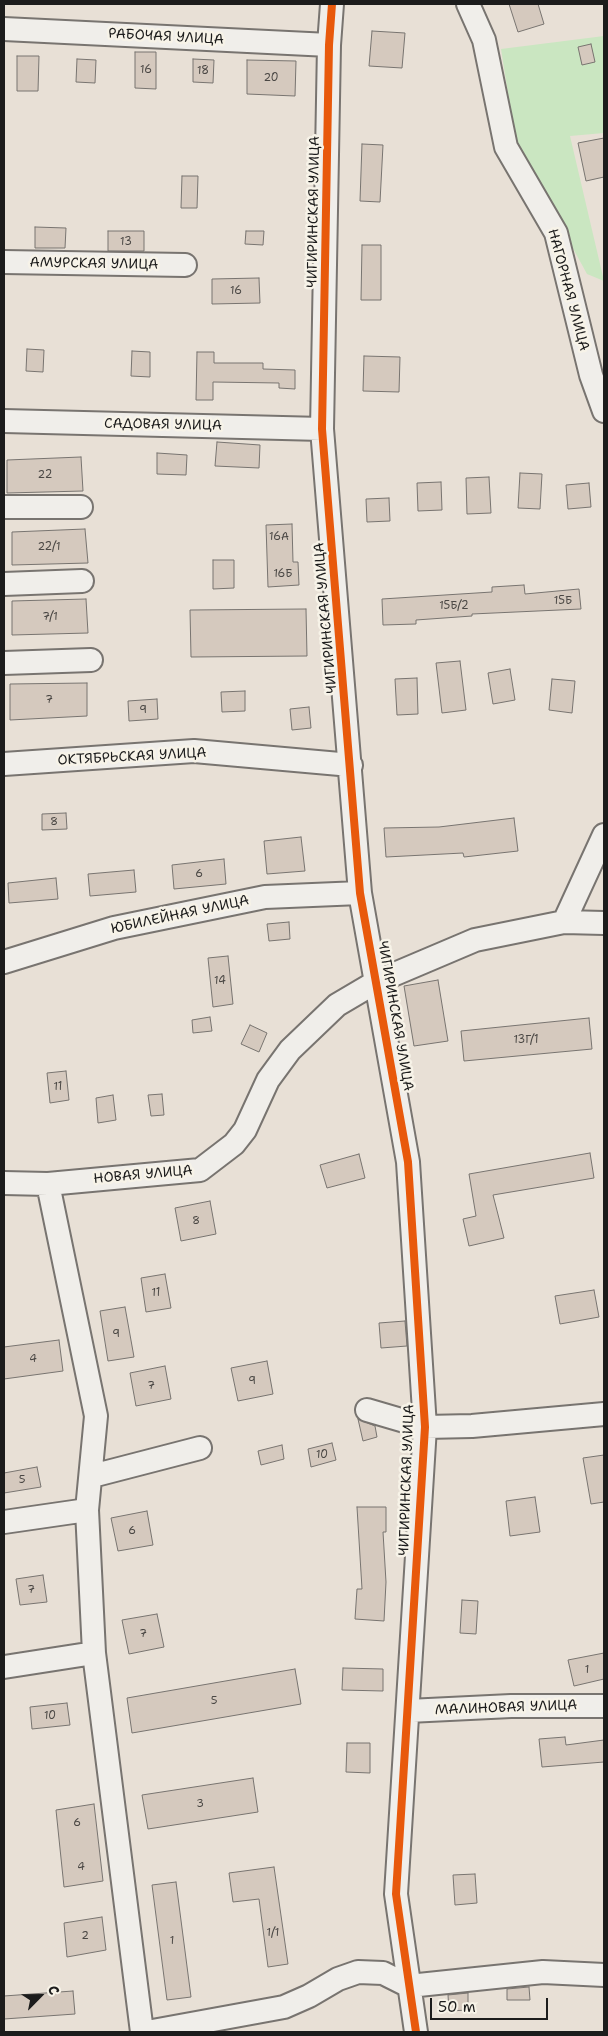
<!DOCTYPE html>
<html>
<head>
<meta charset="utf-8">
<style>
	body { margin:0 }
	#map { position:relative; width:608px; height:2036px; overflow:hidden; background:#e8e0d6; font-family:"Shantell Sans",sans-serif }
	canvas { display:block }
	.frame { position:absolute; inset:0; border:5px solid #1c1c1c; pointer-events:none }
	.north { position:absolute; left:15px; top:1971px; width:50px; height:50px; -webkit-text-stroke:4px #f7f3e8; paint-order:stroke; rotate:67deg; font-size:14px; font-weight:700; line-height:20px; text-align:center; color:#1c1c1c }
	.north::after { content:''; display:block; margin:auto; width:18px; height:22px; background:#1c1c1c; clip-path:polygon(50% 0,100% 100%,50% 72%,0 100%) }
	.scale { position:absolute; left:430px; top:1998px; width:118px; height:22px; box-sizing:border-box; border:2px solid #1c1c1c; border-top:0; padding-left:6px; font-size:15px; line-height:18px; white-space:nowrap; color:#1c1c1c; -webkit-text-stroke:4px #f7f3e8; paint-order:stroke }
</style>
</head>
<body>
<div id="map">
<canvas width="608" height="2036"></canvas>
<div class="frame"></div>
<div class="north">С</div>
<div class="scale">50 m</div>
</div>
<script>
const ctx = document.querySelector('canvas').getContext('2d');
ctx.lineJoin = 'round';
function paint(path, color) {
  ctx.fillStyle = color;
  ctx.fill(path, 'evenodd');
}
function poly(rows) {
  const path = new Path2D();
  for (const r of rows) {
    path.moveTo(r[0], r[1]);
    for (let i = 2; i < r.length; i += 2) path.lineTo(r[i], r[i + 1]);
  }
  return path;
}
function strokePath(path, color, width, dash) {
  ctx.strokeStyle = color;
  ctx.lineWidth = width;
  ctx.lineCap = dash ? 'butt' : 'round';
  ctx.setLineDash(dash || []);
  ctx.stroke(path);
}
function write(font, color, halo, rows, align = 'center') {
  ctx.font = font + ' "Shantell Sans",sans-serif';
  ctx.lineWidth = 5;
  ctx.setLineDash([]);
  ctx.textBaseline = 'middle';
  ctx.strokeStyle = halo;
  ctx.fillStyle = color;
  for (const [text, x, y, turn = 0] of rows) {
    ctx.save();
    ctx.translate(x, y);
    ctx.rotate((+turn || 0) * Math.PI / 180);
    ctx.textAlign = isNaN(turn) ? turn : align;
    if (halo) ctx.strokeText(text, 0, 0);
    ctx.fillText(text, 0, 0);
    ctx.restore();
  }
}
paint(poly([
	[604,36,604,133,570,136,604,281,587,274,516,144,501,49]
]), '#cae6c1');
const building = poly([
	[509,4,538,4,544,24,518,32,509,4],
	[372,31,405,33,402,68,369,66,372,31],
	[591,44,595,62,582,65,578,47,591,44],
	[135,52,156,52,156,89,135,88,135,52],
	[17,56,39,56,38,91,17,91,17,56],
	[77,59,96,60,95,83,76,82,77,59],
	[193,59,214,60,213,83,193,82,193,59],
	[247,60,296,61,295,96,247,94,247,60],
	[604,138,604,177,586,181,578,143,604,138],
	[362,144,383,145,380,202,360,201,362,144],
	[182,176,198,176,197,208,181,208,182,176],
	[35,227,66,228,65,248,35,248,35,227],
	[108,231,144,231,144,251,108,251,108,231],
	[246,231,264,231,263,245,245,244,246,231],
	[362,245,381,245,381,300,361,300,362,245],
	[259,278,260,303,212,304,212,279,259,278],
	[27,349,44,350,43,372,26,371,27,349],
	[132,351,150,352,150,377,131,376,132,351],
	[197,352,214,352,214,363,263,363,263,369,295,370,295,389,279,388,279,383,213,382,213,400,196,400,197,352],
	[364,356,400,357,399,392,363,391,364,356],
	[217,442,260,445,259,468,215,466,217,442],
	[157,453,187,455,186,475,157,474,157,453],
	[81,457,83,491,7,493,7,460,81,457],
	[520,473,542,474,540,509,518,508,520,473],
	[489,477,491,513,467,514,466,478,489,477],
	[441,482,442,510,418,511,417,483,441,482],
	[589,483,591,507,568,509,566,485,589,483],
	[389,498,390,521,367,522,366,499,389,498],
	[292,524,293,562,298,562,299,585,268,587,266,525,292,524],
	[85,529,88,563,12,565,12,532,85,529],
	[213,560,234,560,234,588,213,589,213,560],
	[524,585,525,594,579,589,581,609,472,614,472,616,416,620,416,624,383,625,382,599,492,592,492,587,524,585],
	[86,599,88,633,12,635,12,601,86,599],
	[306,609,307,656,191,657,190,610,306,609],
	[460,661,466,710,442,713,436,663,460,661],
	[510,669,515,700,493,704,488,673,510,669],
	[417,678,418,714,397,715,395,679,417,678],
	[552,679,575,681,572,713,549,710,552,679],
	[87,683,87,716,10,720,10,684,87,683],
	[245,691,245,711,222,712,221,692,245,691],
	[157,699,158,719,129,721,128,701,157,699],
	[309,707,311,728,292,730,290,709,309,707],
	[66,813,67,829,42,830,42,814,66,813],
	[514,818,518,851,464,857,463,853,386,857,384,828,439,827,514,818],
	[301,837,305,871,267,874,264,841,301,837],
	[224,859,226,884,174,889,172,865,224,859],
	[134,870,136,892,90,896,88,874,134,870],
	[56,878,58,899,9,903,8,883,56,878],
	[289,922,290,939,269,941,267,924,289,922],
	[228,956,233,1004,213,1007,208,958,228,956],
	[438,980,448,1041,414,1046,404,986,438,980],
	[210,1017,212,1031,193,1033,192,1020,210,1017],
	[589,1018,592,1049,464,1061,461,1031,589,1018],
	[250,1025,267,1033,259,1052,241,1044,250,1025],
	[66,1071,69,1100,50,1103,47,1073,66,1071],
	[162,1094,164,1115,151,1116,148,1095,162,1094],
	[113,1095,116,1120,98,1123,96,1098,113,1095],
	[590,1153,594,1178,493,1195,504,1238,469,1246,463,1219,476,1216,469,1174,590,1153],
	[359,1154,365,1178,327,1188,320,1165,359,1154],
	[210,1201,216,1234,181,1241,175,1208,210,1201],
	[165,1274,171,1308,146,1312,141,1278,165,1274],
	[594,1290,599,1317,560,1324,555,1296,594,1290],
	[125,1307,134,1357,108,1361,100,1311,125,1307],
	[405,1321,407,1346,381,1348,379,1323,405,1321],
	[59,1340,63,1371,4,1379,4,1347,59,1340],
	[267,1361,273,1394,238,1401,231,1368,267,1361],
	[165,1366,171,1399,136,1406,130,1373,165,1366],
	[358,1419,375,1426,377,1437,363,1441,358,1419],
	[332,1443,336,1460,311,1467,308,1449,332,1443],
	[282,1445,284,1459,261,1465,258,1451,282,1445],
	[604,1455,604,1502,591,1504,583,1458,604,1455],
	[37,1467,41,1487,4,1493,4,1473,37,1467],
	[535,1497,540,1532,510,1536,506,1501,535,1497],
	[357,1507,386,1507,386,1532,383,1532,386,1582,384,1621,355,1619,357,1589,362,1589,357,1507],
	[147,1511,153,1545,118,1551,111,1518,147,1511],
	[43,1575,47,1602,20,1605,16,1579,43,1575],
	[462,1600,478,1601,476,1634,460,1633,462,1600],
	[157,1614,164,1647,129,1654,122,1620,157,1614],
	[604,1653,604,1679,574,1686,568,1660,604,1653],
	[343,1668,383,1669,383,1691,342,1690,343,1668],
	[295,1669,301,1704,132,1733,127,1698,295,1669],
	[67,1703,70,1725,32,1729,30,1707,67,1703],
	[565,1737,566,1745,604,1740,604,1762,542,1767,539,1739,565,1737],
	[347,1743,370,1743,370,1773,346,1772,347,1743],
	[253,1778,258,1812,148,1829,142,1795,253,1778],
	[94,1804,103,1881,64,1887,56,1810,94,1804],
	[274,1867,288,1964,268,1967,259,1899,233,1902,229,1873,274,1867],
	[475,1874,477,1903,455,1905,453,1875,475,1874],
	[176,1882,191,1997,167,2000,152,1885,176,1882],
	[102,1917,106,1950,67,1957,64,1923,102,1917],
	[529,1987,530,2000,507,2000,507,1989,529,1987],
	[73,1991,75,2014,4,2019,4,1996,73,1991],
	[468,1993,468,2010,449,2011,448,1995,468,1993]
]);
paint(building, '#d5c9be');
strokePath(building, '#787470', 1);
const minor = poly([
	[332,4,329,45,322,429,360,893,408,1162,425,1427,396,1894,416,2032],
	[468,4,484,40,506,147,556,233,591,375,604,411],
	[4,29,329,45],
	[4,262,185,265],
	[4,421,322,429],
	[4,507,81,507],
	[4,584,82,581],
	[4,663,91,660],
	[4,764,194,751,351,765],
	[564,922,604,835],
	[4,962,114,928,265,897,360,893],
	[4,1183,48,1184,200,1170,234,1144,245,1130,268,1080,290,1050,337,1005,376,982,475,940,564,922,604,923],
	[48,1184,96,1416,87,1510,94,1653,142,2032],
	[367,1410,425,1427,472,1426,604,1414],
	[92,1476,200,1448],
	[4,1522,87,1510],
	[4,1667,94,1653],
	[408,1711,511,1706,604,1706],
	[147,2032,284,2007,309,1996,338,1979,358,1972,383,1973,409,1986,543,1972,604,1975]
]);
strokePath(minor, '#787470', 26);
strokePath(minor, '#f0eeea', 22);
strokePath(poly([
	[332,4,329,45,322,429,360,893,408,1162,425,1427,396,1894,416,2032]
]), '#e8590c', 8);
write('11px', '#4a4744', null, [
	["16",146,70],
	["18",203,71],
	["20",271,78],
	["13",126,242],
	["16",236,291],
	["22",45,475],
	["16А",279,537],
	["22/1",49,547],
	["16Б",283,574],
	["15Б",563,601],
	["15Б/2",454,606],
	["7/1",50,617],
	["7",49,700],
	["9",143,710],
	["8",54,822],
	["6",199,874],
	["14",220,981],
	["13Г/1",526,1040],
	["11",58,1087],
	["8",196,1221],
	["11",156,1293],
	["9",116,1334],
	["4",33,1359],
	["9",252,1381],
	["7",151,1386],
	["10",322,1455],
	["5",22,1480],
	["6",132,1531],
	["7",31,1590],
	["7",143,1634],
	["1",587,1670],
	["5",214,1701],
	["10",50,1716],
	["3",200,1804],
	["6",77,1823],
	["4",81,1867],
	["1/1",273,1933],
	["2",85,1936],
	["1",172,1941]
]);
write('14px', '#1c1c1c', '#f7f3e8', [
	["РАБОЧАЯ УЛИЦА",166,37,3],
	["ЧИГИРИНСКАЯ УЛИЦА",314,212,-89],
	["АМУРСКАЯ УЛИЦА",94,264,1],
	["НАГОРНАЯ УЛИЦА",568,290,75],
	["САДОВАЯ УЛИЦА",163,425,1],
	["ЧИГИРИНСКАЯ УЛИЦА",326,618,-95],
	["ОКТЯБРЬСКАЯ УЛИЦА",132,757,-3],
	["ЮБИЛЕЙНАЯ УЛИЦА",180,915,-12],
	["ЧИГИРИНСКАЯ УЛИЦА",395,1016,80],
	["НОВАЯ УЛИЦА",143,1175,-5],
	["ЧИГИРИНСКАЯ УЛИЦА",407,1480,-88],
	["МАЛИНОВАЯ УЛИЦА",506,1708,-2]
]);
</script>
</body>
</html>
